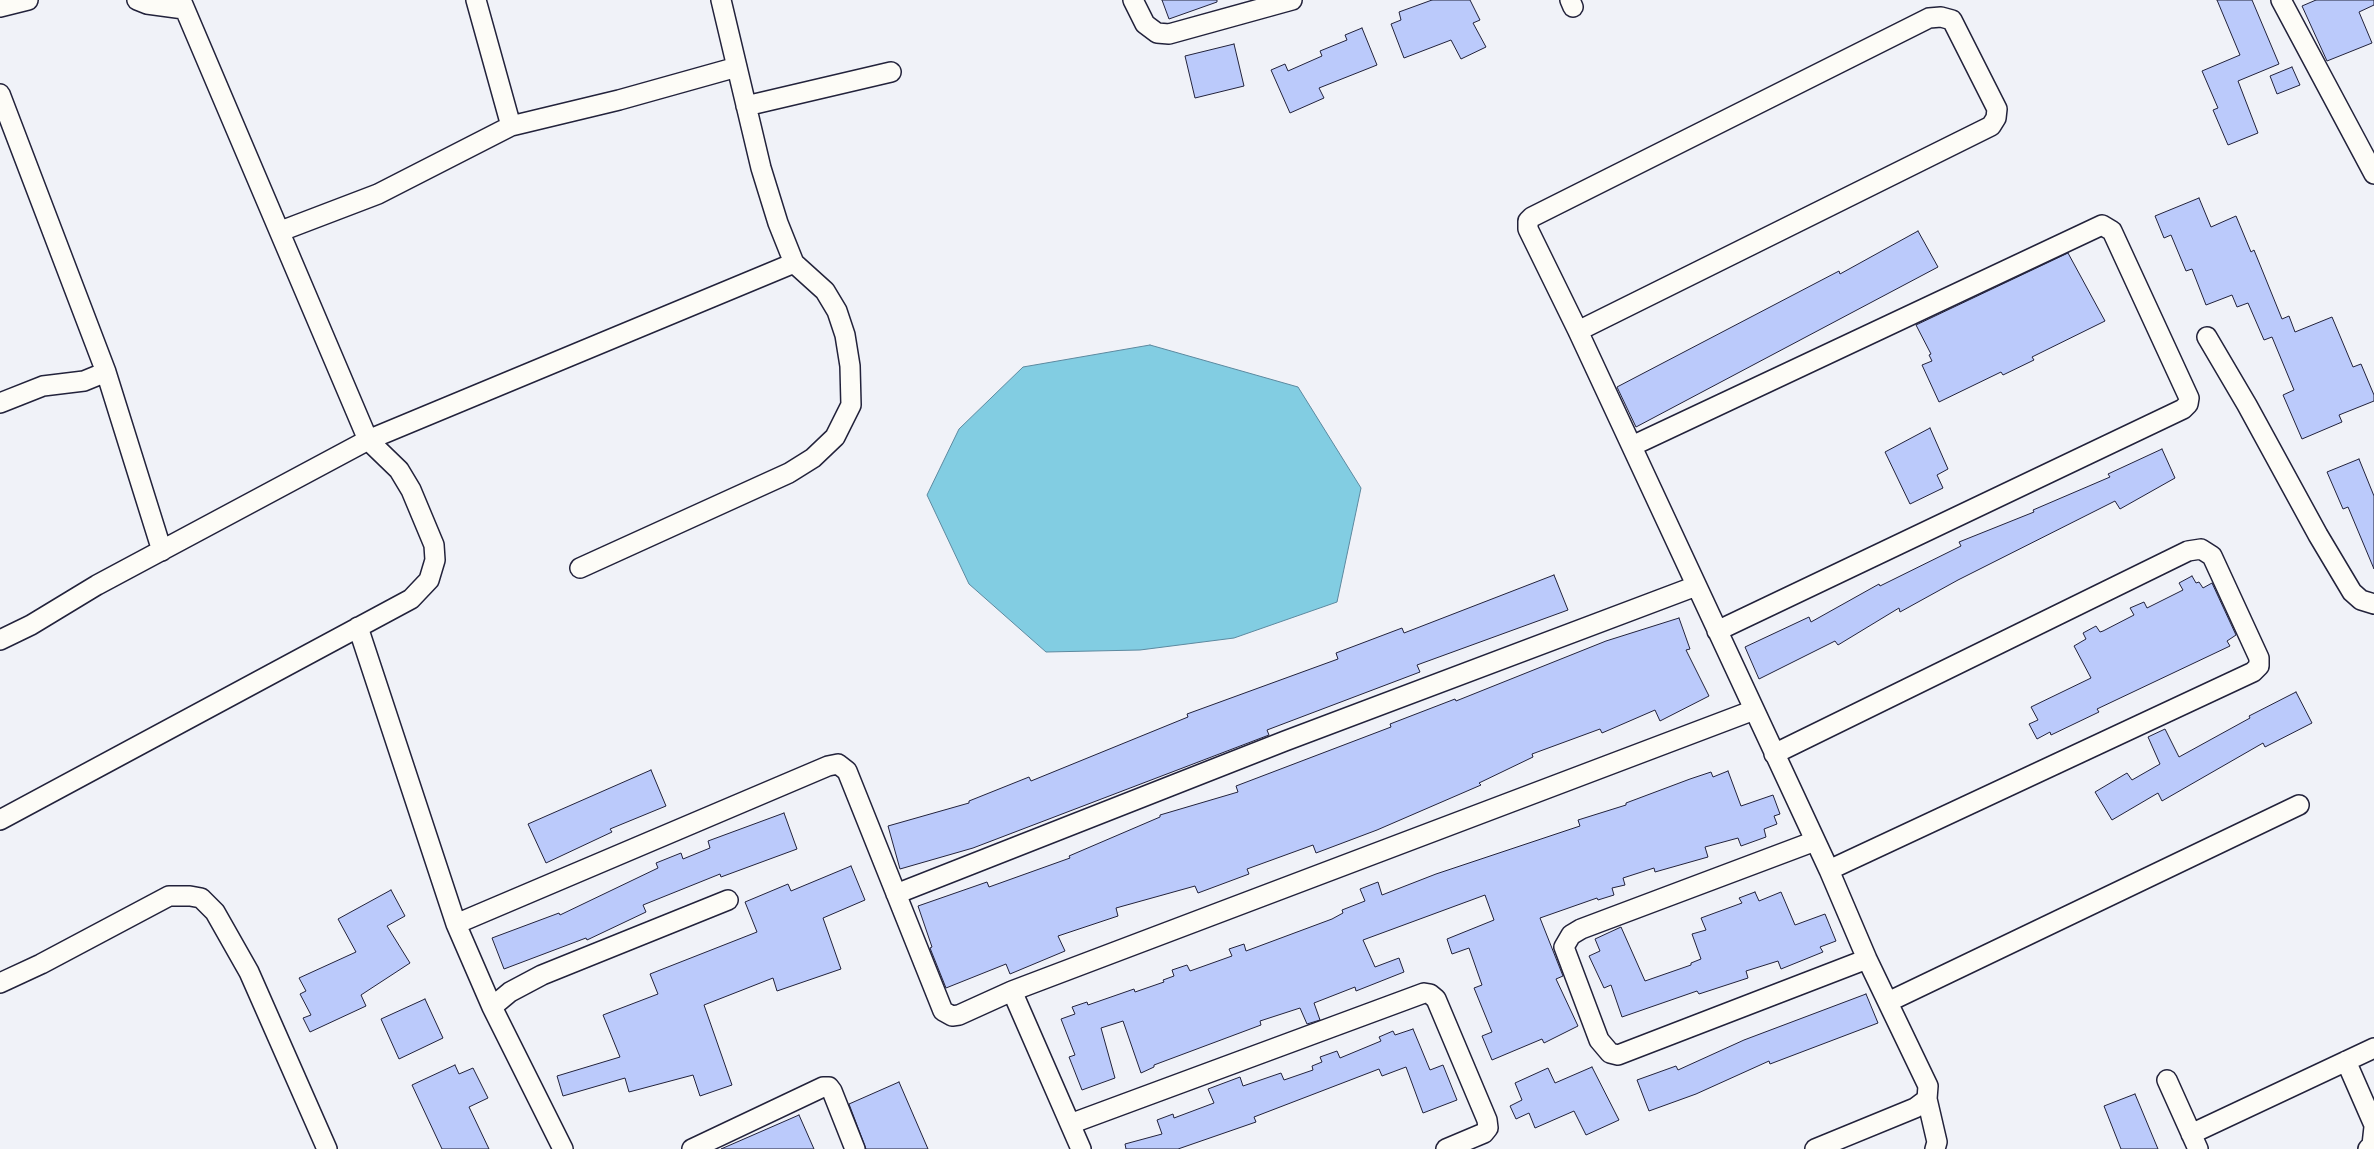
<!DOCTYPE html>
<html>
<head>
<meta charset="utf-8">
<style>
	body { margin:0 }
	canvas { display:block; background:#f0f2f8 }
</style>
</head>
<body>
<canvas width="2374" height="1149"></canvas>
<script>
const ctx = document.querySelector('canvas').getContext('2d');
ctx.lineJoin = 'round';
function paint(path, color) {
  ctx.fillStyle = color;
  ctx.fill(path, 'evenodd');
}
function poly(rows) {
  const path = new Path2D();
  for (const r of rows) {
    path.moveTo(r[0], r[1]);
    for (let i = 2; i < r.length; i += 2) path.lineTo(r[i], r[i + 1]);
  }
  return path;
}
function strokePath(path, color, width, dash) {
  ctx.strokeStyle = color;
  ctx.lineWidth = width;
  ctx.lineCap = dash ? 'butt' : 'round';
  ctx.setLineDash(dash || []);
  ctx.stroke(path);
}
const water = poly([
	[1150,345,1298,387,1361,488,1337,602,1234,638,1140,650,1046,652,969,584,927,495,959,429,1023,367,1150,345]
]);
paint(water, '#82cde2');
strokePath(water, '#5c899f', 1);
const building = poly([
	[1162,0,1217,0,1217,2,1169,19,1162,0],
	[1432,0,1470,0,1480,20,1473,23,1486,47,1461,59,1451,40,1404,58,1391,24,1401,20,1399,12,1432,0],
	[2217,0,2252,0,2279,64,2238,81,2258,133,2228,145,2213,110,2218,108,2202,71,2240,55,2217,0],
	[2316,0,2374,0,2374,5,2359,12,2372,43,2327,61,2302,6,2316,0],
	[1362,28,1377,65,1319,88,1324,98,1290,113,1271,70,1285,64,1288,71,1322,56,1320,51,1347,40,1345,35,1362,28],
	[1234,44,1244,86,1195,98,1185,56,1234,44],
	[2292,67,2300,85,2277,94,2270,76,2292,67],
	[2199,198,2211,227,2236,216,2251,252,2254,250,2282,319,2289,316,2295,332,2332,317,2353,367,2361,364,2374,395,2374,401,2339,415,2342,422,2302,439,2283,395,2294,390,2272,337,2264,340,2248,303,2237,307,2232,295,2206,305,2192,269,2186,271,2171,235,2164,238,2155,216,2199,198],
	[1918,231,1938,267,1636,427,1617,387,1839,271,1840,274,1918,231],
	[2068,253,2105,321,2032,357,2034,360,2003,375,2001,372,1939,402,1922,365,1932,361,1929,355,1931,354,1916,325,2068,253],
	[1930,428,1948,469,1937,475,1943,488,1910,504,1885,452,1930,428],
	[2162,449,2175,478,2120,509,2115,501,1958,580,1900,612,1899,608,1838,645,1835,641,1759,679,1745,647,1809,617,1811,622,1879,584,1880,586,1961,546,1959,542,2034,512,2033,510,2110,477,2108,474,2162,449],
	[2359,459,2374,496,2374,569,2348,507,2343,509,2327,472,2359,459],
	[1554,575,1568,610,1417,665,1420,672,1267,730,1269,735,973,848,900,869,888,826,969,803,969,801,1029,777,1031,781,1188,717,1187,714,1338,659,1336,653,1402,628,1404,633,1554,575],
	[2192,576,2196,583,2199,582,2203,588,2212,583,2236,635,2227,641,2230,646,2097,709,2099,712,2051,735,2050,732,2037,739,2029,724,2038,720,2031,707,2091,678,2074,646,2086,639,2083,633,2096,626,2100,632,2103,631,2134,615,2130,608,2144,602,2147,608,2183,590,2179,583,2192,576],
	[1679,618,1690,649,1686,650,1709,696,1660,721,1655,710,1602,733,1600,729,1532,754,1533,757,1479,783,1481,785,1377,830,1316,853,1313,845,1247,869,1249,874,1198,893,1195,886,1116,908,1118,916,1058,936,1065,951,1010,974,1006,964,946,988,930,948,932,947,918,906,987,882,989,887,1070,858,1069,856,1160,817,1160,815,1238,792,1236,786,1391,727,1390,724,1455,699,1456,701,1606,641,1679,618],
	[2296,692,2312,723,2265,747,2263,743,2162,801,2158,793,2112,820,2095,792,2127,773,2132,780,2160,764,2148,737,2165,729,2179,757,2250,718,2249,716,2296,692],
	[651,770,666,806,610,829,612,832,546,863,528,824,651,770],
	[1728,771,1741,806,1773,795,1780,814,1774,816,1777,824,1764,829,1766,837,1741,846,1738,838,1705,847,1708,857,1655,872,1654,868,1623,878,1625,885,1612,888,1614,895,1598,900,1597,898,1540,918,1563,976,1556,979,1578,1026,1544,1043,1542,1039,1492,1060,1482,1036,1492,1032,1474,988,1482,985,1469,948,1452,954,1447,939,1494,920,1485,895,1363,940,1375,967,1399,958,1404,972,1356,991,1355,987,1314,1003,1320,1020,1307,1024,1300,1008,1260,1021,1261,1025,1154,1065,1154,1067,1141,1073,1123,1021,1101,1028,1115,1078,1082,1090,1069,1057,1075,1055,1061,1019,1075,1014,1072,1007,1087,1002,1088,1005,1134,989,1135,992,1164,982,1163,980,1174,976,1172,970,1187,965,1190,971,1232,956,1229,949,1244,944,1246,951,1332,919,1343,913,1342,910,1365,901,1360,889,1378,882,1382,895,1436,874,1580,826,1578,820,1626,805,1626,803,1690,779,1711,772,1713,777,1728,771],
	[784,813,797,849,721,877,720,874,643,905,646,912,587,940,586,938,504,969,492,938,559,913,560,915,658,868,656,863,681,853,683,859,710,848,708,841,784,813],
	[851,866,865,900,823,918,841,969,777,991,773,978,704,1005,732,1085,700,1096,693,1075,629,1092,625,1078,563,1096,557,1076,620,1057,603,1015,658,994,650,974,757,932,745,902,788,884,791,891,851,866],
	[391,890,405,916,387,926,410,963,361,995,366,1006,310,1032,303,1018,311,1015,300,994,306,991,299,978,356,952,338,919,391,890],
	[1755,892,1759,901,1781,892,1795,925,1825,914,1836,941,1820,947,1823,952,1781,969,1778,961,1746,971,1748,978,1699,994,1697,991,1622,1017,1611,985,1604,988,1589,956,1600,951,1595,939,1621,927,1645,981,1691,965,1691,963,1701,959,1692,934,1706,930,1701,918,1742,903,1739,898,1755,892],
	[1866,994,1878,1023,1770,1064,1769,1061,1696,1094,1649,1111,1637,1080,1676,1066,1678,1070,1744,1040,1866,994],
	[425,999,443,1038,399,1059,381,1019,425,999],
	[1413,1029,1430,1070,1443,1065,1457,1100,1423,1113,1406,1067,1382,1076,1379,1069,1254,1117,1256,1122,1178,1149,1126,1149,1125,1144,1162,1134,1157,1120,1173,1114,1174,1118,1214,1103,1208,1089,1240,1077,1243,1086,1281,1073,1284,1080,1313,1070,1312,1066,1322,1062,1320,1057,1337,1051,1340,1058,1381,1041,1379,1037,1393,1031,1395,1035,1413,1029],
	[455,1065,459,1074,473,1068,488,1098,469,1107,489,1149,442,1149,412,1085,455,1065],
	[1592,1067,1619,1120,1586,1135,1574,1111,1535,1128,1529,1113,1516,1119,1510,1106,1522,1100,1515,1083,1548,1068,1555,1083,1592,1067],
	[899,1082,928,1149,866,1149,849,1104,899,1082],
	[2135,1094,2158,1149,2121,1149,2104,1106,2135,1094],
	[799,1115,814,1149,721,1149,799,1115]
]);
paint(building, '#bbcafb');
strokePath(building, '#22223b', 1);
const minor = poly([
	[137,0,147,4,184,9],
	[476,0,511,126],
	[1133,0,1145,24,1157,33,1169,34,1292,0],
	[1570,0,1573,7],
	[2281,0,2374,174],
	[0,7,28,0],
	[0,94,106,372,162,551],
	[746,106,891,72],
	[281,231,378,194,511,126,619,100,737,67],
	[1578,331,1991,126,1996,118,1997,109,1952,20,1941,17,1929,18,1532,217,1528,221,1528,229,1578,331,1829,870,1867,959,1928,1086,1927,1099,1915,1108,1815,1149],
	[2207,337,2247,405,2318,535,2352,592,2361,600,2374,604],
	[0,403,43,386,84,381,106,372],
	[1632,446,2102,225,2112,231,2189,398,2188,404,2183,409,1717,631],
	[580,568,789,473,813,458,835,437,851,405,850,366,845,335,837,311,825,291,794,263],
	[358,627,456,924,492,1007,563,1149],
	[0,640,31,625,97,585,368,440,181,0],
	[1774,754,2188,551,2201,549,2212,556,2259,658,2259,666,2253,672,1829,870],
	[0,820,411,599,429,580,435,560,434,545,411,490,399,470,368,440,794,263,778,223,761,168,721,0],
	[1815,841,1581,929,1571,935,1564,947,1599,1040,1610,1053,1618,1055,1867,959],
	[896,894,1285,741,1696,586],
	[456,924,828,766,838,764,847,771,943,1011,952,1016,959,1015,1012,991,1754,710],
	[0,983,41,964,169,896,190,896,201,898,215,912,249,972,327,1149],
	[1012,991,1081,1149],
	[1888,1002,2299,805],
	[492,1007,510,992,542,975,728,900],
	[2346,1061,2374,1125],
	[2167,1080,2198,1149],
	[1927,1099,1937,1142,1935,1149],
	[1070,1124,1424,993,1430,994,1436,999,1487,1120,1488,1128,1484,1133,1446,1149],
	[2191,1134,2374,1048],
	[692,1149,823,1087,829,1087,832,1091,855,1149],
	[2368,1149,2372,1145,2374,1127]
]);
strokePath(minor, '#22223b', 22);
strokePath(minor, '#fdfcf7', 19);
</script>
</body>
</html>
